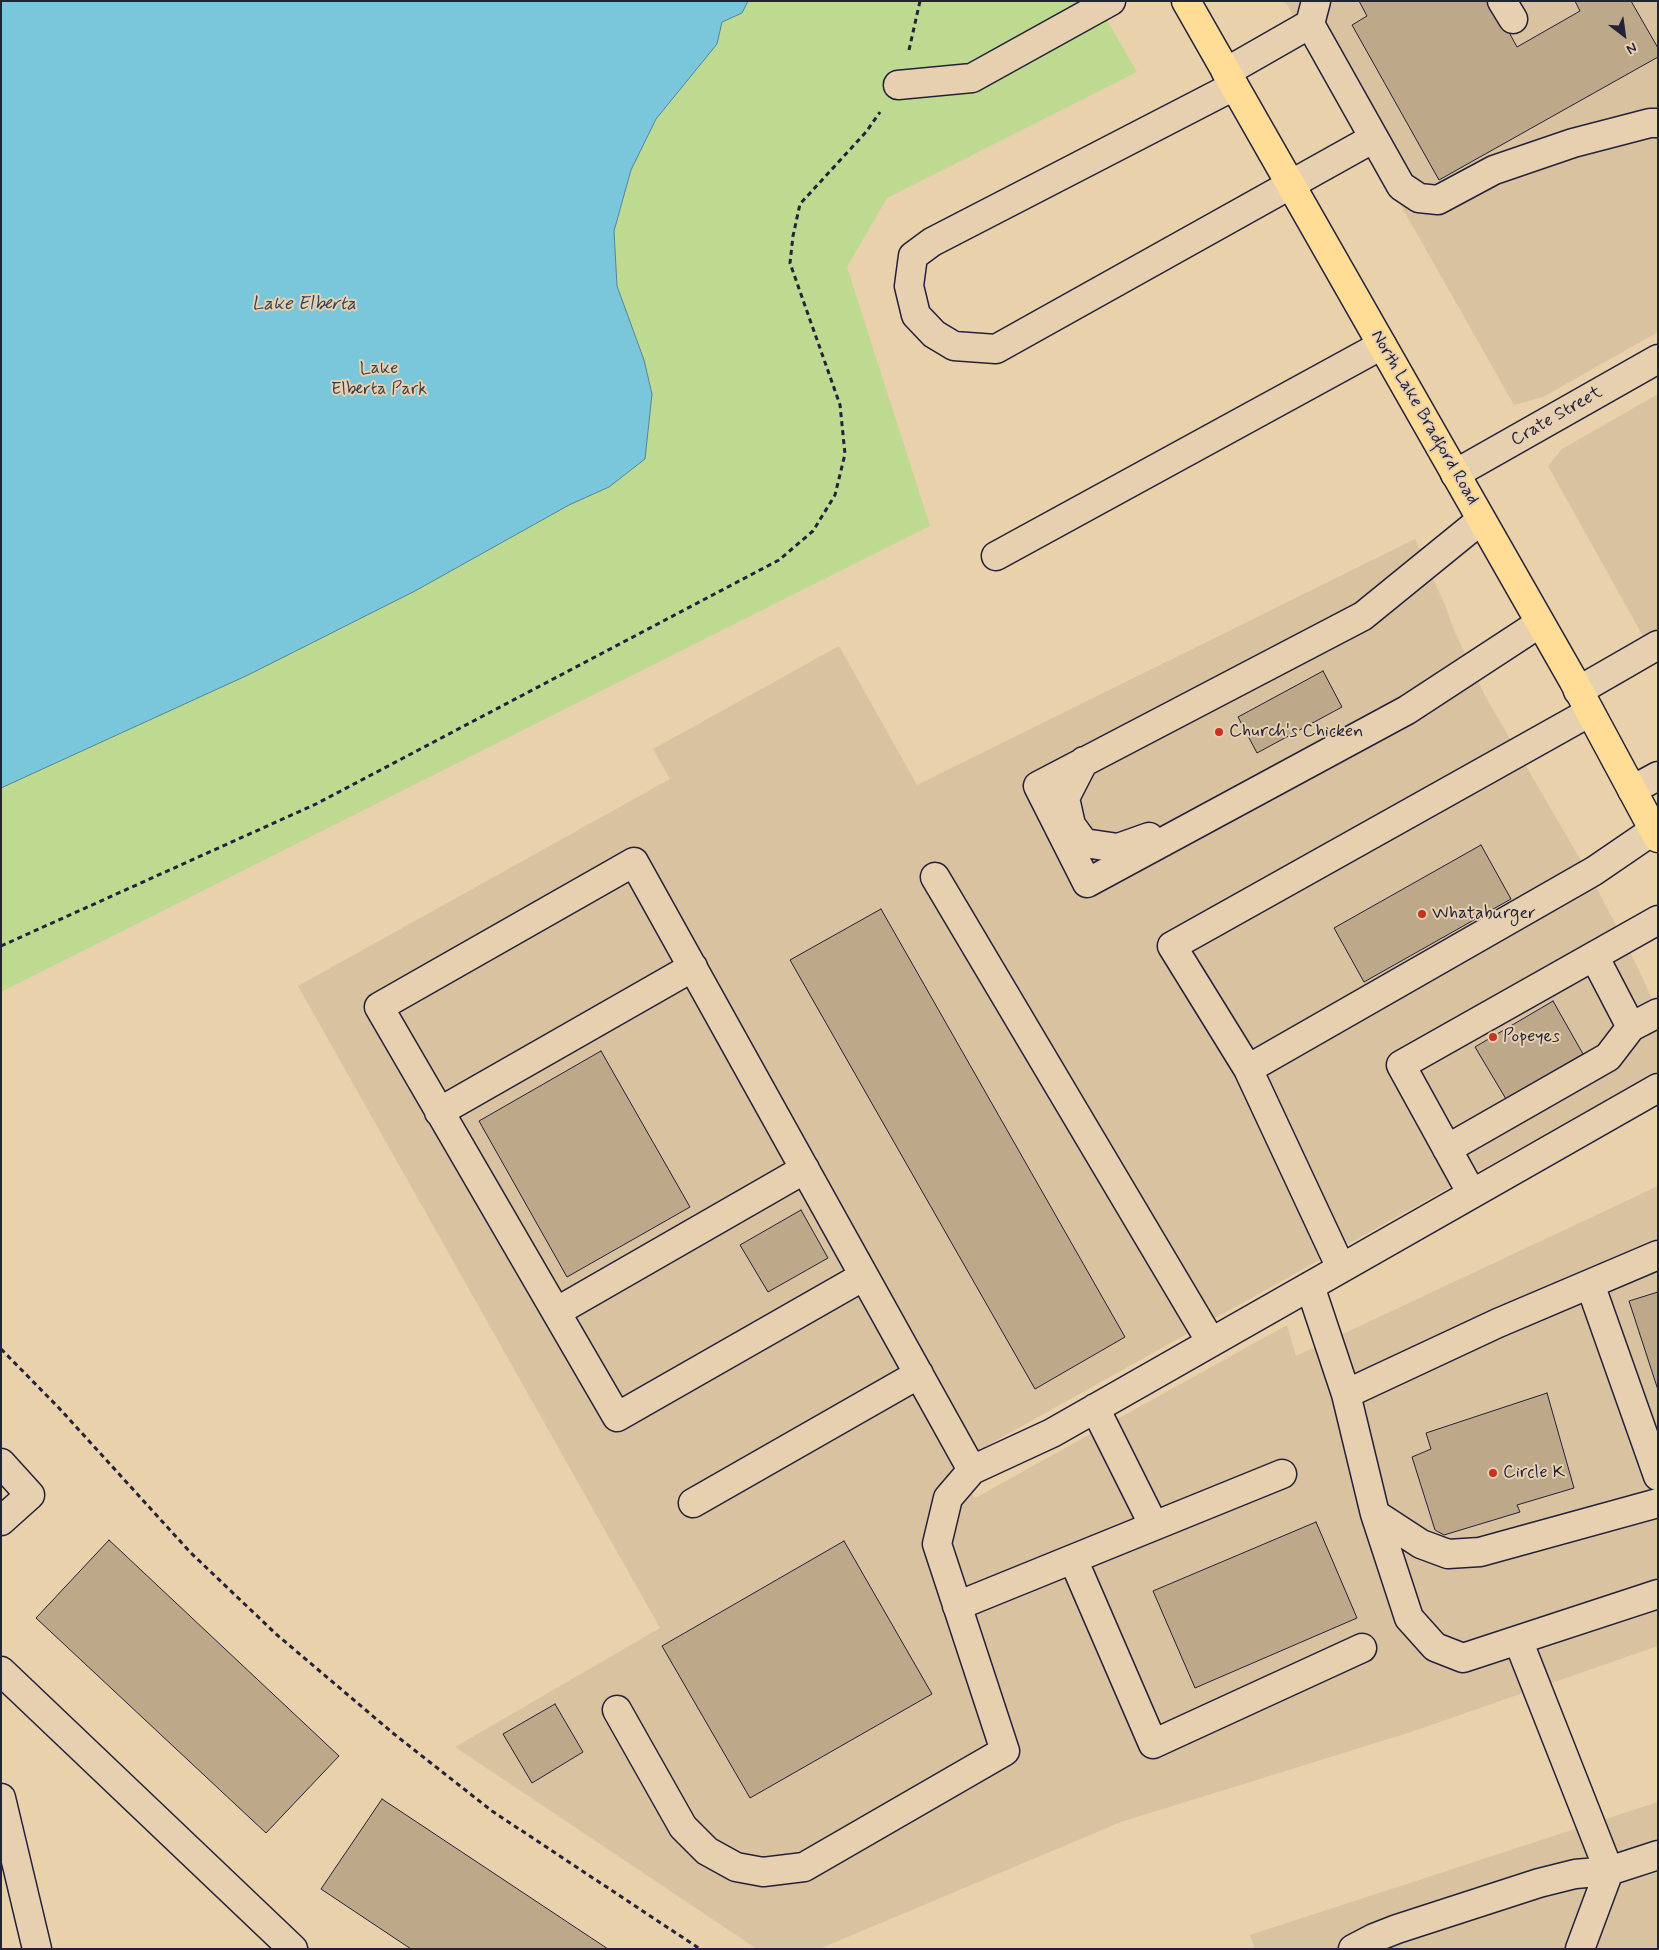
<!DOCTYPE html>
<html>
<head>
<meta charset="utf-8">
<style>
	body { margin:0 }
	#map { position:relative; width:1659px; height:1950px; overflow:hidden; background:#e9d1ac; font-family:Mynerve,sans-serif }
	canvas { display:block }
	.frame { position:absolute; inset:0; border:2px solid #22223b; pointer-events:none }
	.north { position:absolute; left:1599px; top:10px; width:50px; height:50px; -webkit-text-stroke:4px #e7d0b0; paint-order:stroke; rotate:150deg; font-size:14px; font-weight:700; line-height:20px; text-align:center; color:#22223b }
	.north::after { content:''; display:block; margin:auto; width:18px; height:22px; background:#22223b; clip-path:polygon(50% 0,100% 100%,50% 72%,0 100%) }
</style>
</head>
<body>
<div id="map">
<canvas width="1659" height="1950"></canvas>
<div class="frame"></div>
<div class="north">N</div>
</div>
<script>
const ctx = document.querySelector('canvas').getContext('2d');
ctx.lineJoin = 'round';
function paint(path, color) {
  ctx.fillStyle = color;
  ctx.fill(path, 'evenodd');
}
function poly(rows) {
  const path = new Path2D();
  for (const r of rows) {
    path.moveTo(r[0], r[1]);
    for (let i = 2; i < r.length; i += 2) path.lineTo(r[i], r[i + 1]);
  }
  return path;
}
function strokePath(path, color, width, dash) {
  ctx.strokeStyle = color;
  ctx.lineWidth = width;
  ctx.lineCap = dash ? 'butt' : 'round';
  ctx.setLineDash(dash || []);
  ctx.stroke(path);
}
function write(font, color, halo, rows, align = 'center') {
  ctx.font = font + ' Mynerve,sans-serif';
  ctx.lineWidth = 4;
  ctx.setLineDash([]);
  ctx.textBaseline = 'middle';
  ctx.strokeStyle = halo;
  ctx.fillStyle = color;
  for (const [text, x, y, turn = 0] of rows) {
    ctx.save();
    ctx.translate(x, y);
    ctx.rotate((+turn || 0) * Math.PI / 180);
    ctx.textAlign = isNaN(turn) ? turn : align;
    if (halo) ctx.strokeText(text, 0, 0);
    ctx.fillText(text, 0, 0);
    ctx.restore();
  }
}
paint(poly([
	[1285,1,1658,1,1658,332,1543,397,1514,405],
	[1658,394,1658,663,1548,466,1562,449],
	[1415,539,1445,605,1454,630,1484,694,1594,883,1637,966,1658,1012,1658,1071,954,1464,975,1498,1287,1325,1296,1356,1658,1186,1658,1646,1411,1732,1121,1822,819,1949,757,1949,455,1747,660,1628,298,986,670,779,653,749,839,646,917,785],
	[1658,1802,1658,1949,1255,1949,1250,1935]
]), '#d8c2a0');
paint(poly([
	[1,1,1096,1,1137,72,887,198,847,267,930,526,1,992]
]), '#beda91');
const water = poly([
	[1,1,748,1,742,13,722,22,717,44,656,119,631,170,614,231,617,286,644,360,652,394,645,459,609,487,569,505,415,591,248,675,1,788,1,1]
]);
paint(water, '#7ac6da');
strokePath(water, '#57849a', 1);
const building = poly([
	[1359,1,1492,1,1517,47,1580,11,1575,1,1631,1,1658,48,1658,57,1439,180,1352,25,1367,16,1359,1],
	[1323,671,1342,707,1257,753,1238,717,1323,671],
	[1481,845,1511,899,1364,982,1334,928,1481,845],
	[881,909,1125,1337,1035,1389,790,960,881,909],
	[1553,1001,1583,1054,1506,1099,1475,1047,1553,1001],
	[601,1051,690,1207,567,1277,479,1121,601,1051],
	[801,1210,828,1258,768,1292,740,1245,801,1210],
	[1658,1292,1658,1390,1629,1301,1658,1292],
	[1547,1393,1574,1488,1517,1505,1520,1512,1444,1535,1435,1530,1412,1457,1431,1449,1426,1433,1547,1393],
	[1316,1522,1357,1618,1195,1688,1153,1591,1316,1522],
	[109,1540,339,1756,266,1833,36,1618,109,1540],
	[844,1541,932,1694,750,1798,662,1646,844,1541],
	[555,1704,583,1752,532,1783,503,1734,555,1704],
	[382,1799,608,1949,411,1949,321,1889,382,1799]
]);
paint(building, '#bda889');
strokePath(building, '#22223b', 1);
const minor = poly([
	[1316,1,1310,24,1401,186,1419,198,1438,200,1494,170,1573,143,1650,123,1658,123],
	[1502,1,1513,19],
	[1226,72,1310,24],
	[898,85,972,78,1111,1],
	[1234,86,932,242,913,256,909,286,916,315,934,334,954,346,996,349,1374,138],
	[1455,474,1658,359],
	[1481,520,1363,616,1038,786,1087,883,1407,710,1540,623],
	[996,556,1382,345],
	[1578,691,1658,645],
	[1084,761,1065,798,1071,825,1084,843,1118,848,1149,837],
	[1632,790,1658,776],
	[935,877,1211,1342],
	[1594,956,1631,1027],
	[1248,1069,1594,871,1654,830],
	[439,1112,693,967],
	[1447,1149,1608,1057,1631,1027,1658,1013],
	[1472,1194,1401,1065,1658,920],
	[1341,1268,1248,1069,1172,946,1590,712],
	[864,1276,617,1417,379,1007,634,862,972,1470],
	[1590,1284,1658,1476],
	[1310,1286,1346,1394,1375,1514,1409,1618,1435,1647,1463,1658,1658,1594],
	[556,1312,805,1169],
	[1346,1394,1498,1323,1658,1255],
	[1095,1408,1154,1526],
	[1,1463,30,1495,1,1521],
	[693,1503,919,1374],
	[1375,1514,1421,1544,1448,1554,1480,1552,1658,1503],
	[1073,1559,1153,1744,1362,1648],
	[957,1606,1282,1474],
	[1518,1640,1609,1871,1580,1949],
	[1,1671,293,1949],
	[617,1710,683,1827,707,1851,736,1867,763,1872,804,1867,1005,1751,937,1544,948,1498,972,1470,1052,1433,1658,1088],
	[1,1798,37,1949],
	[1353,1949,1374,1938,1397,1929,1539,1883,1575,1874,1609,1871,1658,1855]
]);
const major = poly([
	[1186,1,1573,680,1658,838]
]);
strokePath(minor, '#22223b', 31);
strokePath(major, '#22223b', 31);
strokePath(poly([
	[909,50,920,1],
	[1,946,316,804,779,560,813,531,835,495,845,454,840,405,790,263,793,236,800,204,866,132,880,112],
	[1,1349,59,1408,190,1552,276,1634,394,1734,492,1811,700,1949]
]), '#22223b', 3, [5, 4]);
strokePath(minor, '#e7d0b0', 28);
strokePath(major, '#ffdd96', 28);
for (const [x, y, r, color] of [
	[1219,732,5,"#c8321e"],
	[1422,914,5,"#c8321e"],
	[1493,1037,5,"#c8321e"],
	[1493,1473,5,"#c8321e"]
]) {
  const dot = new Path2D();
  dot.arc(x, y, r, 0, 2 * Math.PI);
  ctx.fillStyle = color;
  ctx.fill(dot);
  strokePath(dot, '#e7d0b0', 2);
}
write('18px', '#393e48', '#e7d0b0', [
	["Lake",379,369],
	["Elberta Park",379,390]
]);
write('18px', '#22223b', '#e7d0b0', [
	["Crate Street",1557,417,-30],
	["North Lake Bradford Road",1424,418,60]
]);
write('18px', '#22223b', '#e7d0b0', [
	["Church's Chicken",1229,732],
	["Whataburger",1432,914],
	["Popeyes",1503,1037],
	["Circle K",1503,1473]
], 'left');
write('italic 19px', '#34435b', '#e7d0b0', [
	["Lake Elberta",304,305]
]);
</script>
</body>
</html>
